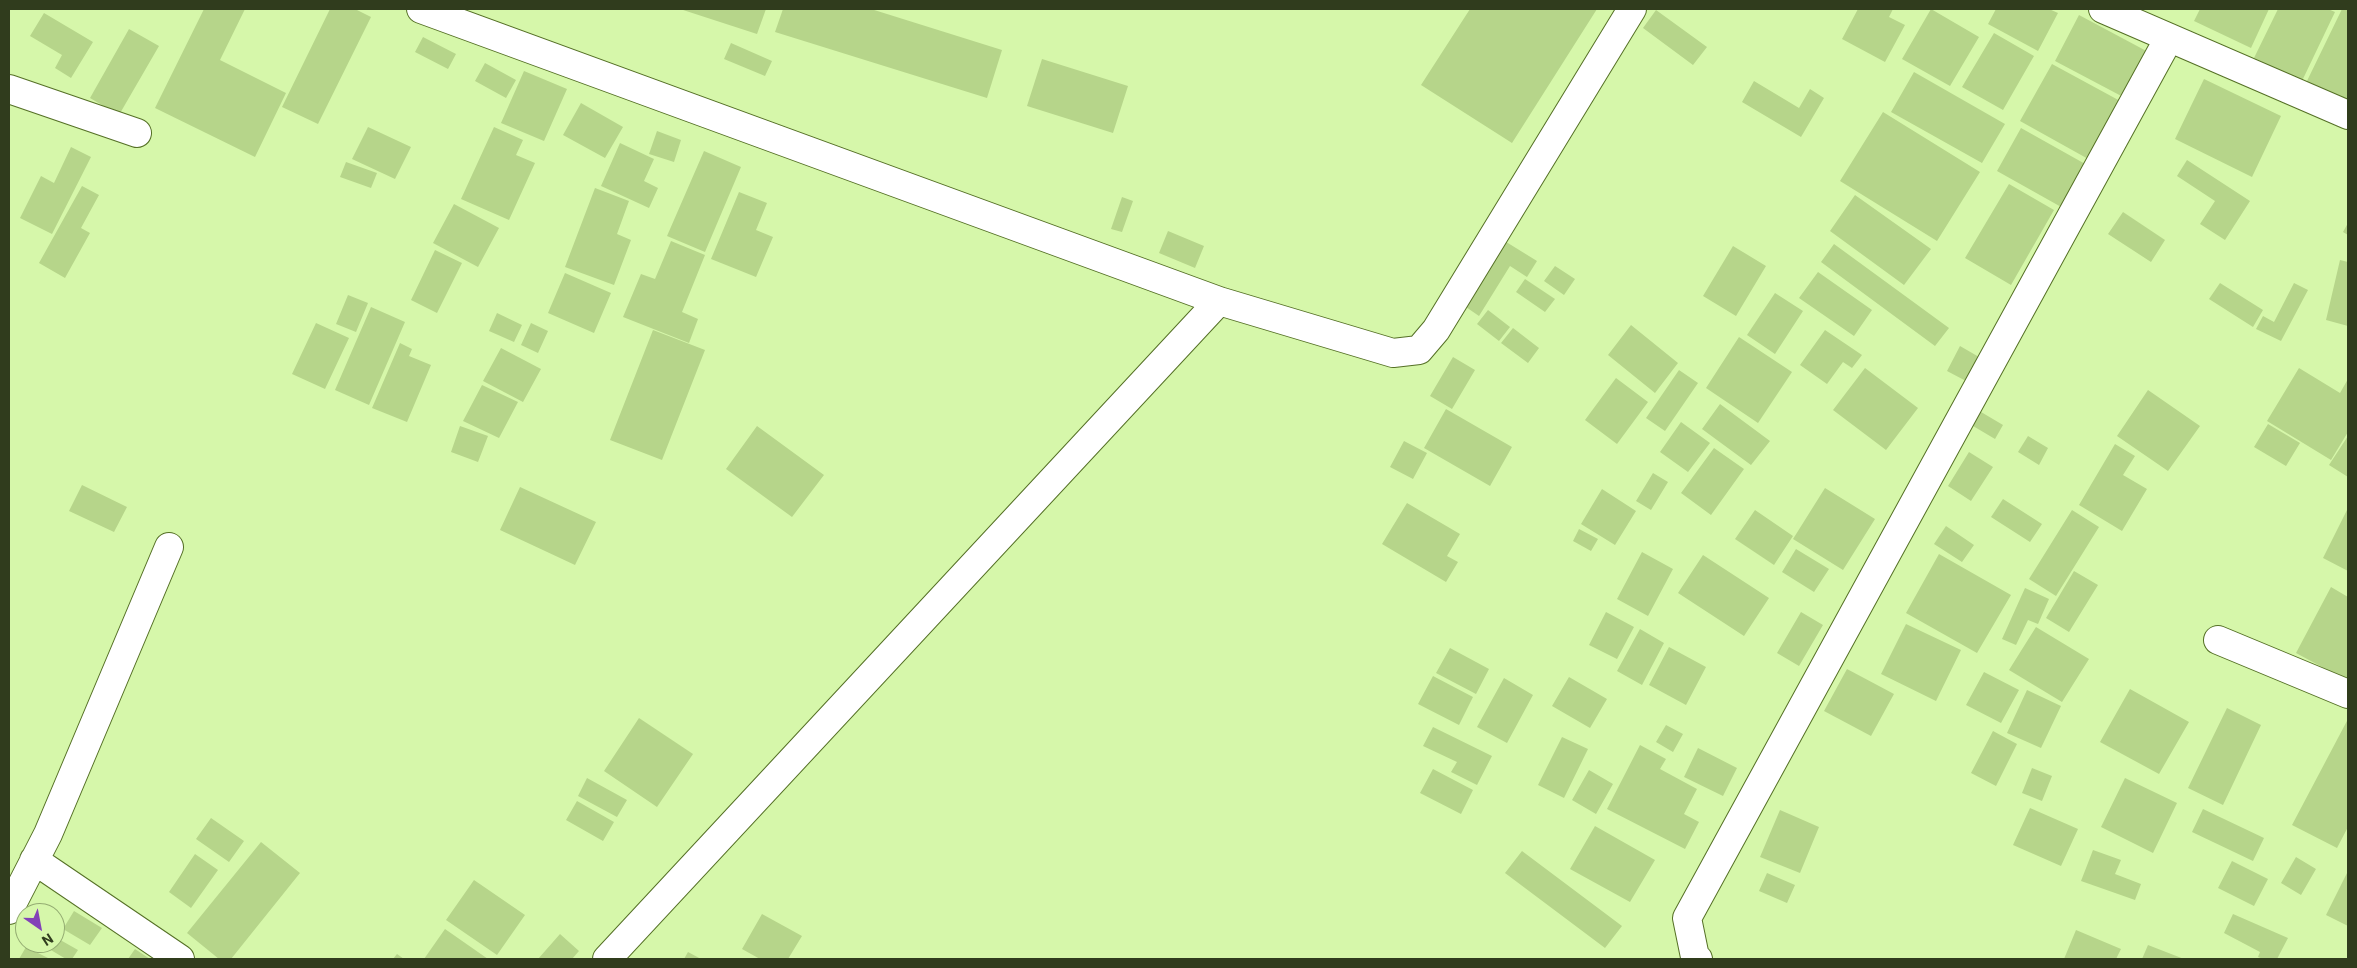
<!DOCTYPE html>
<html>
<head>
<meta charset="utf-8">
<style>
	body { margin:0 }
	#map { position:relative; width:2357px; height:968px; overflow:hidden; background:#d6f7aa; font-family:Roboto,sans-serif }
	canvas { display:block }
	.frame { position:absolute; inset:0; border:10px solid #303c1d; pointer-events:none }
	.north { position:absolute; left:15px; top:903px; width:50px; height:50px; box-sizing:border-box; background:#d6f7aa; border:1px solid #94ac72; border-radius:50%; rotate:147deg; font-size:14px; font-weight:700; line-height:20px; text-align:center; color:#303c1d }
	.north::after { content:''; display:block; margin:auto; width:18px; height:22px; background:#8342b7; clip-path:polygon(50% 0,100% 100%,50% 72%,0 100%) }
</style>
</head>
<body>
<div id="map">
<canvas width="2357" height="968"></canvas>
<div class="frame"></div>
<div class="north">N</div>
</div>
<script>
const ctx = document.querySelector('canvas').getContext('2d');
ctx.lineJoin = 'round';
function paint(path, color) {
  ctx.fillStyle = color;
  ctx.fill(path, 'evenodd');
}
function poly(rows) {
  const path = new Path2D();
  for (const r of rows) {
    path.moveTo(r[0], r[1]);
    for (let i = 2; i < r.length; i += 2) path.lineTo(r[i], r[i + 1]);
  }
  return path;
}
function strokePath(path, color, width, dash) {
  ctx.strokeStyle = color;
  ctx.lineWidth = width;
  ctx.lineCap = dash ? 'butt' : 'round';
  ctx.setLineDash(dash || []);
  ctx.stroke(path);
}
paint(poly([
	[204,9,245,9,220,60,286,93,255,157,155,108],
	[330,9,355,9,371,17,318,124,282,107],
	[680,9,766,9,757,34],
	[783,9,871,9,1002,50,987,98,775,32],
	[1470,9,1597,9,1512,143,1421,85],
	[1858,9,1893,9,1889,17,1905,25,1885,62,1842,39],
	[1931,9,1979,37,1950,86,1902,59],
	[1996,9,2049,9,2058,13,2038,51,1988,24],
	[2200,9,2269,9,2251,48,2194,21],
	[2278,9,2328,9,2335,12,2302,81,2254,58],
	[2342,9,2348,9,2348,102,2306,83],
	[1656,10,1707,47,1693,65,1643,28],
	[44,13,93,42,71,78,55,68,62,55,30,36],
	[2079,15,2152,54,2127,99,2055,61],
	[129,29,159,46,119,115,90,98],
	[1994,33,2034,56,2003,110,1962,87],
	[423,37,456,54,448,69,415,52],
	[731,43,772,61,765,76,724,59],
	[1042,59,1128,86,1113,133,1027,106],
	[485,63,516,80,506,98,475,81],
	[2052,64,2122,102,2090,160,2020,121],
	[524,71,567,89,544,141,501,123],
	[1914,72,2005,124,1982,163,1891,112],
	[2204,79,2281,116,2252,177,2175,139],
	[1754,81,1799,108,1810,89,1824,98,1801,137,1742,102],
	[581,103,623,127,605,158,563,135],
	[1883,112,1980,172,1937,241,1840,181],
	[368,127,411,147,395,179,352,159],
	[494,127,523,140,516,155,535,163,509,220,461,199],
	[2021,128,2087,165,2063,208,1997,171],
	[657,131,681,140,674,162,649,154],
	[620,143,654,159,644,181,658,188,649,208,601,186],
	[71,147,91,157,52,234,20,218,41,176,54,183],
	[704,151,741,167,705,252,667,236],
	[2187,160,2250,201,2225,240,2200,224,2215,201,2177,176],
	[346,162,377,173,371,188,340,177],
	[2009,184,2054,210,2011,285,1965,258],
	[82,186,99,195,81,228,90,233,65,278,39,263],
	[595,188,629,201,617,234,631,240,614,285,565,267],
	[739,192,767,203,756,230,773,237,756,277,711,259],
	[1855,195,1931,249,1904,285,1830,231],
	[1122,197,1133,201,1122,232,1111,229],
	[454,204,499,228,478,267,433,243],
	[2123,212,2165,240,2151,262,2108,234],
	[2348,223,2348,235,2343,232],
	[1168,231,1204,246,1195,268,1159,253],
	[1503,240,1537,261,1527,277,1510,266,1479,316,1463,305],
	[671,241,705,255,682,312,698,319,689,343,623,317,641,274,655,279],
	[1834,244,1949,328,1935,346,1821,262],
	[1733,246,1766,266,1736,316,1703,296],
	[435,250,462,263,437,313,411,300],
	[2340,260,2348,262,2348,326,2326,320],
	[1555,266,1575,279,1564,295,1544,281],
	[1818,272,1872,310,1854,336,1799,298],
	[565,273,611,293,594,333,548,313],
	[1525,279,1555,299,1545,312,1516,292],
	[2220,283,2263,310,2253,327,2209,299],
	[2294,283,2308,290,2281,341,2256,329,2263,316,2274,322],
	[1775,293,1803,311,1775,354,1747,335],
	[348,295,368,303,356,332,336,324],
	[371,307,405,322,369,405,335,390],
	[1488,310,1510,327,1499,341,1477,324],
	[497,313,522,325,514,342,489,331],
	[316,323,349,338,325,389,292,374],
	[531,323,548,331,538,353,521,345],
	[1631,325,1678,363,1655,393,1608,355],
	[1513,328,1539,348,1528,363,1501,343],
	[653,330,705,350,662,460,610,440],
	[1825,330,1862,355,1852,368,1843,362,1827,384,1800,365],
	[1739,337,1792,372,1758,423,1706,388],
	[400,343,412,349,409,356,431,365,407,422,372,408],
	[1960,346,1979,357,1966,381,1947,371],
	[501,348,541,369,523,402,483,381],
	[1453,357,1475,370,1452,409,1430,396],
	[1865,368,1918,408,1886,450,1833,410],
	[2299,368,2340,393,2348,379,2348,432,2331,460,2267,421],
	[1679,370,1698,383,1665,431,1646,418],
	[1616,378,1648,402,1617,444,1585,420],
	[482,385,518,402,499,438,463,421],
	[2148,390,2200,426,2168,471,2117,436],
	[1720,404,1770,441,1751,465,1702,429],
	[1446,409,1512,447,1490,486,1424,448],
	[1976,409,2003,425,1995,439,1968,423],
	[1681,422,1710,443,1688,472,1660,452],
	[2268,424,2300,443,2286,466,2254,447],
	[460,426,488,436,478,462,451,452],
	[757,426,824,475,792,517,726,469],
	[2028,436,2048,448,2039,465,2018,452],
	[2348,436,2348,477,2329,465],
	[1404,441,1427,453,1413,479,1390,467],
	[2115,444,2135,456,2123,475,2147,489,2122,531,2079,505],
	[1714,448,1744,469,1711,515,1681,493],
	[1969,452,1993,467,1971,501,1948,486],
	[1653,473,1668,482,1651,510,1636,501],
	[82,485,127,507,114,532,69,511],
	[520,487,596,522,575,565,500,530],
	[1825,488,1875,519,1843,570,1793,539],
	[1602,489,1636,511,1615,545,1581,524],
	[2003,499,2042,524,2030,542,1991,517],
	[1407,503,1460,534,1447,556,1458,562,1446,582,1382,544],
	[2348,508,2348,571,2323,558],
	[1755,510,1793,536,1774,565,1735,539],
	[2072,510,2099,527,2056,596,2029,579],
	[1946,526,1974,545,1962,562,1934,544],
	[1579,529,1598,539,1591,551,1573,541],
	[1796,549,1829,569,1814,592,1782,572],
	[1642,552,1673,569,1648,616,1617,599],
	[1939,554,2011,595,1977,653,1906,613],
	[1703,555,1769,598,1744,636,1678,593],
	[2074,571,2098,585,2069,632,2046,618],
	[2331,587,2348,597,2348,681,2296,653],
	[2025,588,2049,599,2038,624,2028,620,2016,645,2002,639],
	[1606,612,1634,627,1617,659,1589,645],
	[1801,612,1823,625,1799,666,1777,653],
	[1906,624,1961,650,1936,701,1881,674],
	[2036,627,2089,659,2062,702,2009,670],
	[1640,629,1664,643,1642,685,1617,671],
	[1669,647,1706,667,1686,705,1649,685],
	[1450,648,1489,669,1476,694,1436,673],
	[1847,669,1894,694,1871,736,1824,711],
	[1984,672,2019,690,2001,723,1966,705],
	[1433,676,1473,697,1459,725,1418,704],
	[1569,677,1607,699,1590,728,1552,706],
	[1504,678,1533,695,1507,743,1477,727],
	[2130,689,2189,722,2159,774,2100,742],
	[2027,690,2061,706,2041,748,2007,733],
	[2227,708,2261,725,2223,805,2188,788],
	[639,718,693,754,657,807,604,771],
	[2348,719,2348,827,2337,848,2292,825],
	[1666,725,1683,734,1673,752,1656,742],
	[1433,727,1492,756,1477,785,1451,772,1457,762,1423,746],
	[1993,731,2017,744,1996,786,1971,773],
	[1562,737,1588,749,1564,798,1538,785],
	[1640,745,1666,759,1660,769,1697,789,1684,814,1699,822,1685,849,1607,809],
	[1698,748,1737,768,1723,796,1684,777],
	[2032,768,2052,776,2042,801,2022,793],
	[1433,769,1473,790,1461,814,1420,793],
	[1589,770,1613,784,1596,814,1572,800],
	[587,778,627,800,617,817,578,796],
	[2125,778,2177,803,2153,853,2101,827],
	[577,801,614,822,603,841,566,820],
	[2030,808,2078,829,2061,866,2013,845],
	[2203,809,2264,838,2253,861,2192,832],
	[1780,810,1819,827,1800,873,1760,857],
	[211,818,244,841,229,862,196,839],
	[1595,826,1655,860,1630,902,1570,869],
	[261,842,300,873,231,959,219,959,187,933],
	[2093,850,2121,860,2115,874,2141,884,2135,900,2081,881],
	[1522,851,1622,926,1605,948,1505,873],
	[195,854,218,870,191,908,169,892],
	[2296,857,2316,869,2301,895,2281,883],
	[2232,861,2268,879,2254,906,2218,888],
	[2348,871,2348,926,2326,915],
	[1767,873,1795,885,1787,903,1759,891],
	[474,880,525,915,497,955,446,920],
	[74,911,102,928,90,945,63,929],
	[762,914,802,936,788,959,760,959,742,949],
	[2233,914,2288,938,2277,959,2263,959,2258,957,2260,952,2224,933],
	[445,929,488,959,424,959],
	[2076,930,2121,949,2116,959,2064,959],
	[560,934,579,951,572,959,538,959],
	[55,937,78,950,72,959,66,959,39,943,55,943],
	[2148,945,2184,959,2142,959],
	[26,947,50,959,19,959],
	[135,949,150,959,128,959],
	[688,952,701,959,684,959],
	[397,954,404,959,393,959]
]), '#b6d58a');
const minor = poly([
	[421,9,1219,301,1393,353,1419,350,1436,330,1632,9],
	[2103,9,2348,115],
	[9,89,137,133],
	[2218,640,2348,694],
	[34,860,180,959],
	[9,910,48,834,169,547],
	[607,959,1219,301],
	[1698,959,1695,957,1687,918,2169,38]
]);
strokePath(minor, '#557026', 30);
strokePath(minor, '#fff', 28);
</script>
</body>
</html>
